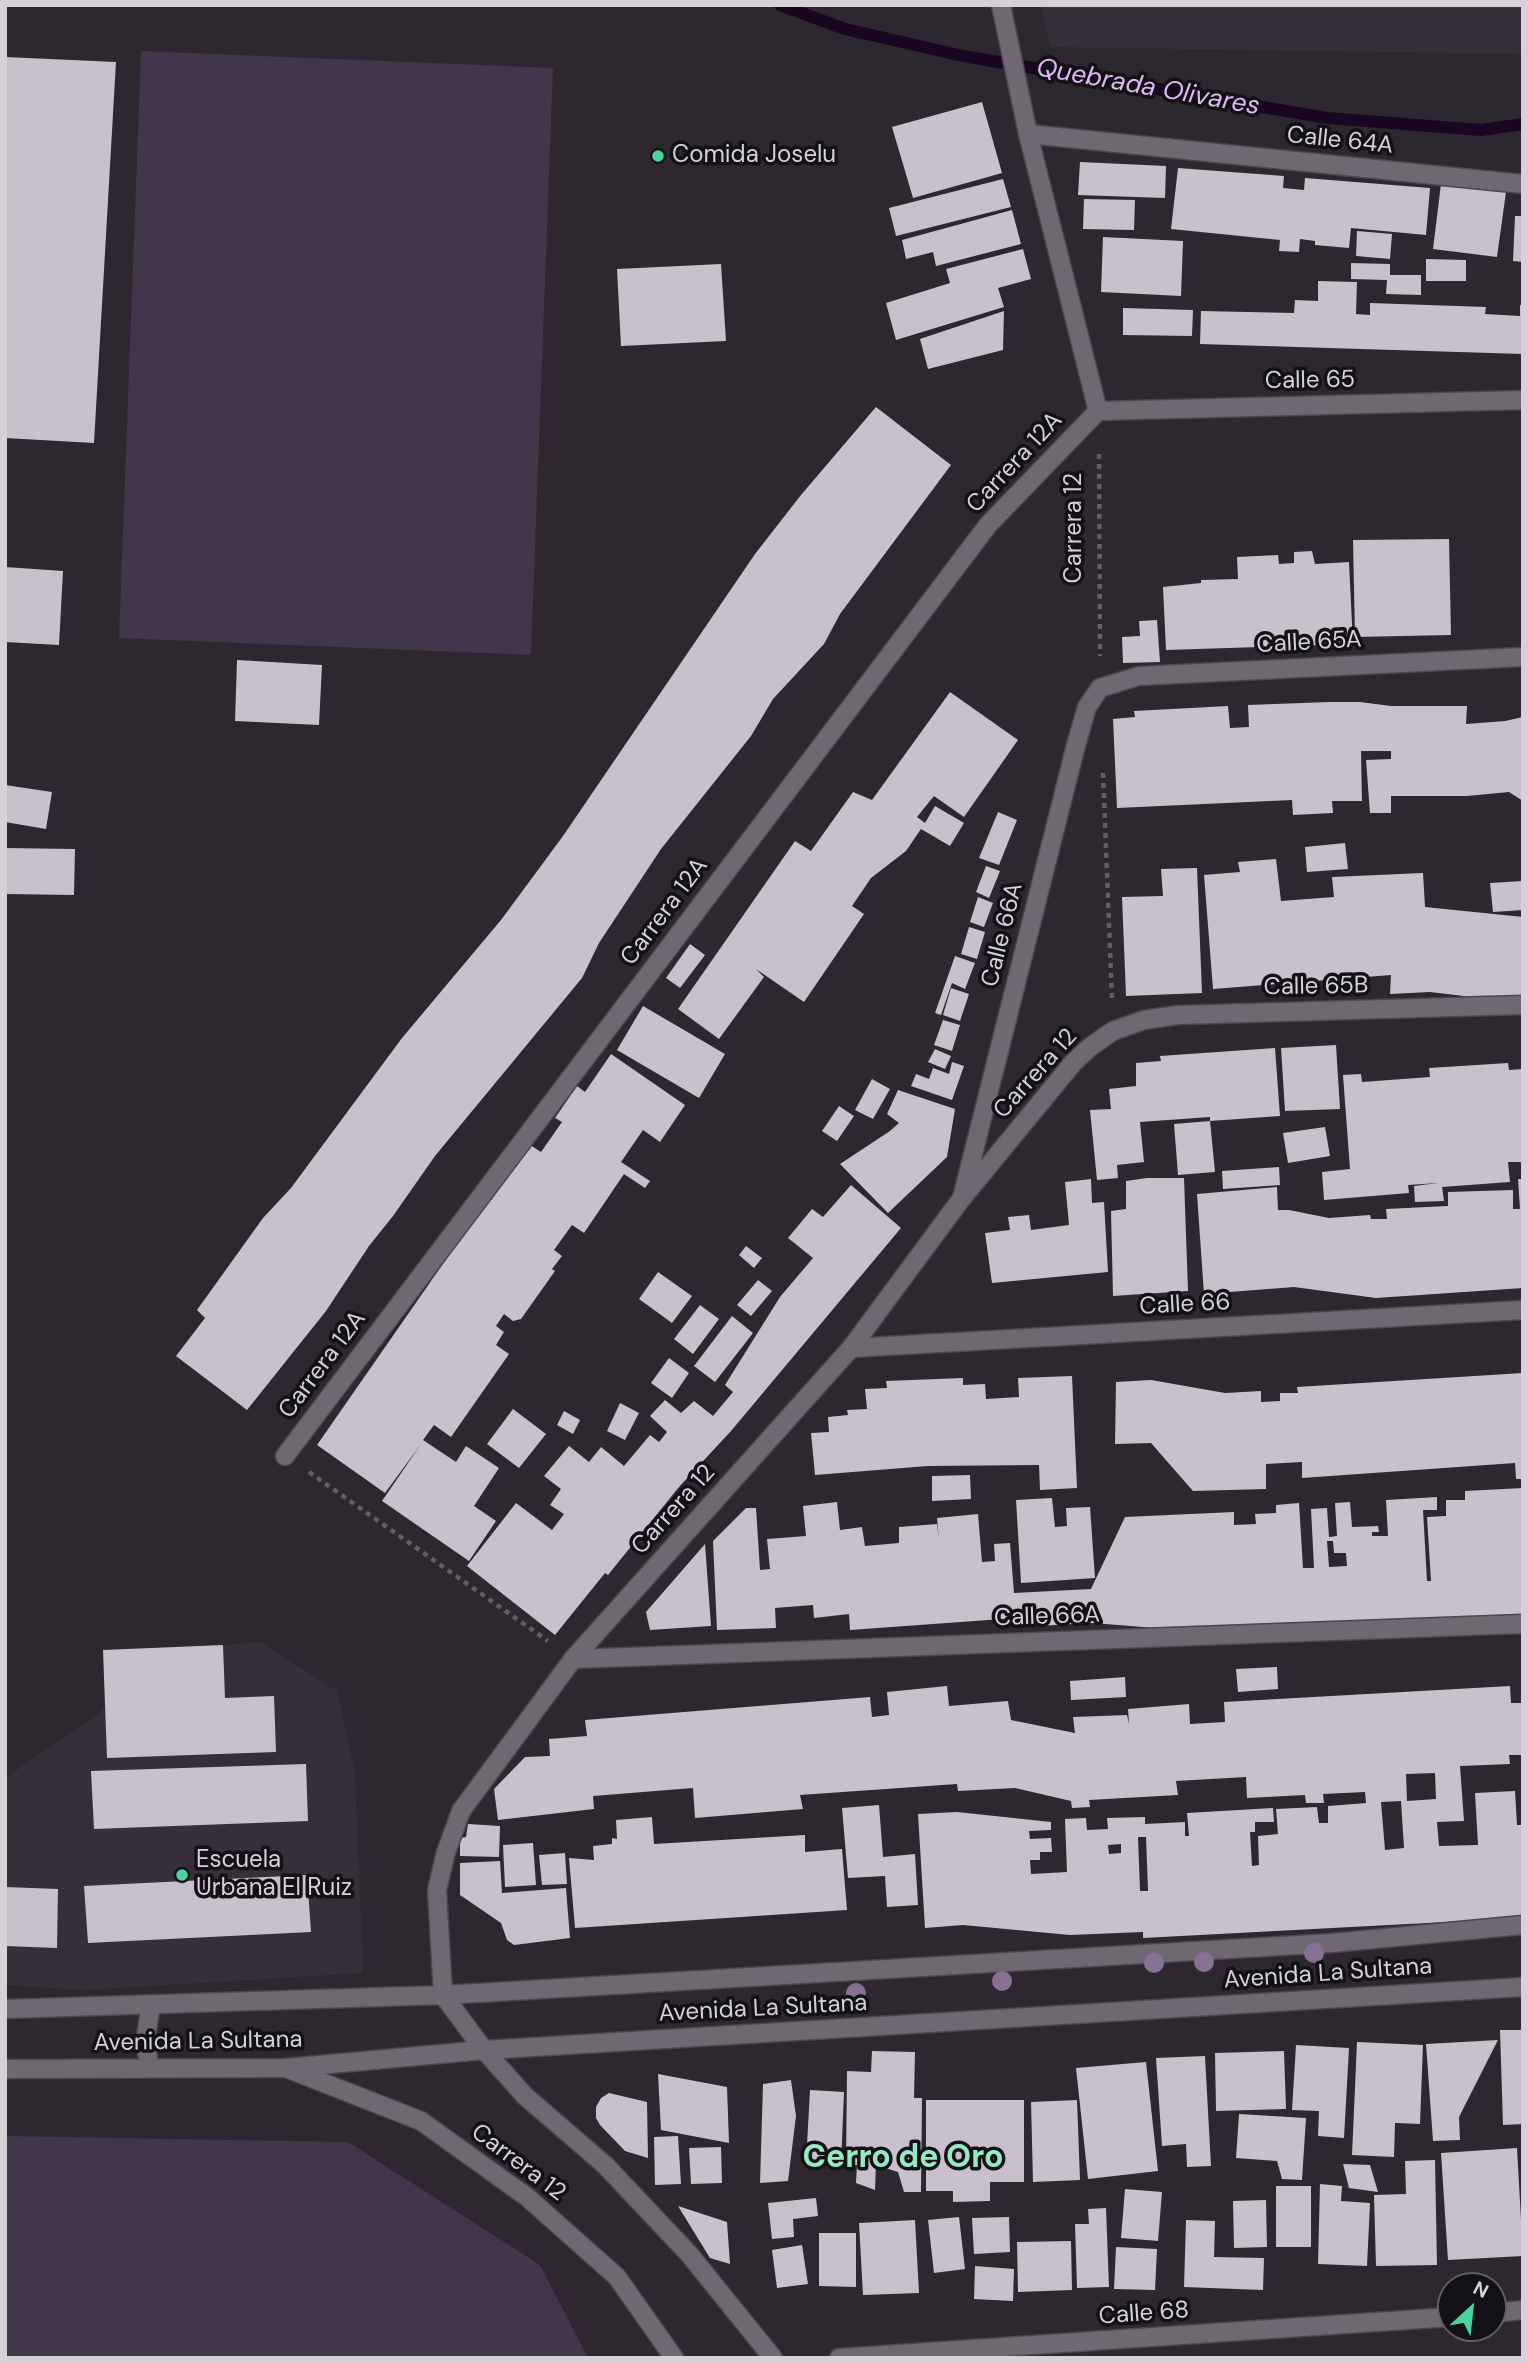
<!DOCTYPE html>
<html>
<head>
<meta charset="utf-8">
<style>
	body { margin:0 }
	#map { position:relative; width:1528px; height:2363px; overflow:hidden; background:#2d2730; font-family:"DM Sans",sans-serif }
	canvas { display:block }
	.frame { position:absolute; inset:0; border:7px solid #d5d1d7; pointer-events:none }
	.north { position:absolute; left:1437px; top:2272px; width:70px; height:70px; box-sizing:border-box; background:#131115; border:2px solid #615e63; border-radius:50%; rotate:27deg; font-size:19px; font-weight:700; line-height:28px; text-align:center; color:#d5d1d7 }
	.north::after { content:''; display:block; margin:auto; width:24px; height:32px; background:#47d49e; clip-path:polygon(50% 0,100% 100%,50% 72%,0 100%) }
</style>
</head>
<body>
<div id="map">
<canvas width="1528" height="2363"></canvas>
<div class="frame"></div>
<div class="north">N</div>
</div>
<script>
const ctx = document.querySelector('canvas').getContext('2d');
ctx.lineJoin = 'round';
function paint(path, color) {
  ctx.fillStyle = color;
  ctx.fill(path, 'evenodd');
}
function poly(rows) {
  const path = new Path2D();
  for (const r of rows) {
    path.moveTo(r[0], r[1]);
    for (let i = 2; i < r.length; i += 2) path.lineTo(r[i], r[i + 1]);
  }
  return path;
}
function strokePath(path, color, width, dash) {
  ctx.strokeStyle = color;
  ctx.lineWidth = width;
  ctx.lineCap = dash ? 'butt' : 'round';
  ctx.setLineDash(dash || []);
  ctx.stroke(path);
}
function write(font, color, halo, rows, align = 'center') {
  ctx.font = font + ' "DM Sans",sans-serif';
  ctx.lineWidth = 7;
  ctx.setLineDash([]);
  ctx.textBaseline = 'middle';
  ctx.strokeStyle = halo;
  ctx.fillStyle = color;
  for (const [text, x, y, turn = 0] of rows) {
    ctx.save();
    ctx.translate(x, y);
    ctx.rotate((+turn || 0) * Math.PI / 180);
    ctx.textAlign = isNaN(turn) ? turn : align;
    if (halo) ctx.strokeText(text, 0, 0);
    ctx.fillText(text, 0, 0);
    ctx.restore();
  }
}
paint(poly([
	[1040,5,1523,5,1523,54,1051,47],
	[260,1642,337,1691,355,1773,363,1973,86,1990,5,1985,5,1778,100,1713,129,1653]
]), '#372e3c');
paint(poly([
	[141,51,553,68,531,655,119,638],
	[5,2136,348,2142,540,2265,588,2358,5,2358]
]), '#43354a');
strokePath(poly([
	[780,5,845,29,963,56,1327,118,1481,130,1523,124]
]), '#190622', 12);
paint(poly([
	[5,57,116,62,94,443,5,438],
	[982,102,1002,173,913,198,892,127],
	[1080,162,1166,166,1165,198,1078,195],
	[1178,168,1284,176,1283,188,1304,190,1305,178,1430,188,1426,235,1351,228,1349,248,1315,245,1315,241,1300,239,1299,252,1279,251,1280,240,1171,229],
	[1003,179,1011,207,896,236,889,208],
	[1441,184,1506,192,1497,257,1433,249],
	[1084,199,1135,200,1134,230,1083,229],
	[1012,210,1021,244,936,266,933,252,906,259,902,240],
	[1515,216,1523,216,1523,262,1513,261],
	[1357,231,1392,234,1390,259,1356,256],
	[1103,237,1183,241,1181,296,1101,292],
	[1023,249,1031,279,998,288,1004,307,896,340,886,303,950,283,946,269],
	[1426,259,1466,260,1466,281,1426,281],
	[1351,263,1390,264,1390,275,1421,275,1421,295,1386,294,1387,280,1351,279],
	[721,264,726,341,621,346,617,269],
	[1318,281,1357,282,1356,314,1370,315,1370,303,1486,307,1485,314,1520,316,1520,305,1523,306,1523,354,1200,344,1201,311,1294,313,1295,300,1318,301],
	[1123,308,1193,310,1192,336,1123,335],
	[1004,311,1003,350,928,369,920,339],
	[876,407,951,465,840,614,824,644,773,699,751,736,661,849,599,943,582,978,435,1156,393,1216,369,1246,326,1311,247,1410,176,1356,205,1318,197,1310,263,1218,291,1188,402,1038,501,920,563,836,755,554,801,495],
	[1449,539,1451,635,1355,637,1353,540],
	[1312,551,1315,564,1349,562,1353,644,1166,650,1163,587,1201,583,1201,580,1238,579,1237,557,1278,555,1279,564,1294,563,1294,552],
	[5,567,63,571,59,645,5,642],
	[1157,620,1160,662,1123,663,1122,637,1140,636,1139,621],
	[237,660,322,665,319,725,235,721],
	[950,692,1018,740,964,817,934,796,917,817,925,823,935,806,964,823,950,846,921,829,906,851,871,878,852,906,864,914,804,1002,756,969,764,977,719,1039,678,1009,795,841,811,851,853,792,872,800],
	[1329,702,1360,702,1391,706,1467,706,1466,724,1505,721,1523,717,1523,801,1509,792,1467,796,1391,796,1391,813,1370,813,1366,760,1391,759,1391,751,1361,751,1362,801,1332,801,1333,813,1293,815,1292,800,1117,808,1113,719,1135,717,1134,711,1228,706,1230,728,1249,727,1248,705],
	[5,785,52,792,46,829,5,822],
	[998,812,1017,820,999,865,979,858],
	[1345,843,1348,869,1307,872,1305,847],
	[5,848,75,849,74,895,5,894],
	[1276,859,1281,901,1334,897,1332,877,1423,873,1425,907,1523,917,1523,1003,1430,992,1390,994,1391,975,1213,989,1204,875,1240,872,1238,862],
	[986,866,1000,871,989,898,976,892],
	[1197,868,1202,993,1126,996,1122,897,1163,896,1161,869],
	[1523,881,1523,910,1493,912,1490,883],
	[978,897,993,903,984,927,970,922],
	[969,927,985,932,977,959,961,954],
	[690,944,705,955,680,988,666,978],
	[955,956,975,963,965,989,952,983,941,1015,935,1013],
	[951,988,969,994,960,1021,943,1015],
	[643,1006,725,1054,699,1098,617,1050],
	[943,1020,960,1025,952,1051,934,1045],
	[1336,1045,1340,1109,1285,1111,1281,1048],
	[1275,1048,1280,1116,1210,1121,1215,1172,1178,1175,1174,1124,1210,1121,1210,1117,1140,1122,1144,1162,1117,1165,1118,1178,1097,1180,1090,1110,1111,1109,1109,1089,1136,1086,1136,1063,1161,1061,1160,1056],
	[935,1049,951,1056,945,1069,928,1062],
	[611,1054,685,1105,660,1142,643,1130,621,1162,650,1181,645,1188,624,1174,584,1233,572,1225,554,1250,562,1256,552,1269,555,1271,521,1319,513,1321,504,1314,496,1326,504,1332,496,1345,509,1354,451,1437,434,1425,423,1440,456,1462,466,1446,499,1468,474,1506,496,1521,469,1561,382,1501,421,1444,385,1493,317,1445,527,1143,541,1152,562,1122,555,1118,577,1086,585,1092],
	[952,1062,964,1066,952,1100,911,1086,916,1074,929,1079,933,1068,949,1074],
	[1508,1063,1509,1070,1523,1069,1523,1162,1508,1162,1510,1182,1442,1187,1444,1201,1415,1202,1414,1186,1438,1183,1408,1185,1409,1193,1324,1200,1322,1172,1350,1169,1343,1075,1361,1074,1362,1082,1430,1077,1429,1068],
	[872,1079,890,1089,873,1119,855,1110],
	[898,1090,955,1109,947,1157,888,1213,840,1164,890,1131,899,1123,887,1114],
	[839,1106,854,1116,837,1141,822,1131],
	[1325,1127,1330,1156,1288,1163,1283,1133],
	[1279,1167,1280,1185,1223,1189,1222,1171],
	[1147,1178,1184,1178,1188,1291,1113,1296,1111,1211,1126,1209,1126,1181],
	[1091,1179,1092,1203,1104,1202,1108,1272,992,1283,985,1233,1010,1230,1008,1217,1029,1215,1031,1230,1069,1225,1065,1182],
	[1518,1179,1523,1179,1523,1288,1376,1298,1294,1287,1204,1294,1197,1194,1277,1187,1278,1210,1289,1210,1329,1218,1370,1215,1371,1219,1387,1219,1386,1209,1448,1206,1448,1192,1513,1190,1513,1209,1520,1209],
	[851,1185,901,1228,731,1431,679,1487,608,1575,605,1573,555,1635,467,1566,516,1503,552,1530,564,1514,550,1505,561,1489,544,1476,569,1446,589,1462,601,1447,624,1466,650,1435,659,1442,667,1432,650,1416,665,1400,681,1413,694,1401,713,1416,733,1392,725,1385,780,1297,813,1258,788,1238,812,1209,823,1217],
	[746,1246,762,1258,754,1268,739,1255],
	[658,1272,692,1296,672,1323,639,1299],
	[758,1280,772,1291,751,1316,737,1305],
	[700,1305,719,1319,693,1354,674,1339],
	[732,1316,753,1333,715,1382,694,1366],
	[669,1358,689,1373,672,1398,651,1383],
	[1523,1373,1523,1479,1516,1479,1515,1463,1302,1478,1302,1462,1266,1464,1266,1489,1193,1491,1151,1443,1115,1444,1116,1382,1151,1380,1225,1393,1261,1391,1261,1402,1280,1401,1280,1393,1298,1393,1297,1387],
	[1072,1376,1077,1488,1040,1490,1039,1465,928,1466,815,1475,811,1433,829,1432,828,1417,848,1415,847,1410,867,1409,865,1389,887,1388,886,1381,963,1378,963,1385,985,1384,986,1399,1019,1397,1018,1378],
	[620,1403,639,1413,625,1440,607,1431],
	[513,1409,546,1434,519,1468,487,1444],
	[564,1411,580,1420,573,1434,557,1425],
	[970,1475,971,1499,932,1501,932,1476],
	[1523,1488,1523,1616,1205,1632,1093,1623,1017,1627,1016,1618,850,1630,849,1614,814,1618,813,1605,775,1608,776,1628,717,1630,713,1541,746,1508,756,1508,760,1570,770,1569,767,1539,806,1536,803,1506,837,1502,840,1530,862,1527,865,1546,899,1543,899,1527,937,1524,939,1540,937,1518,978,1514,982,1562,995,1561,994,1544,1010,1543,1014,1593,1091,1589,1125,1517,1234,1512,1234,1525,1256,1524,1255,1514,1276,1513,1276,1505,1299,1503,1303,1568,1314,1568,1311,1509,1327,1508,1329,1537,1337,1536,1335,1503,1350,1502,1352,1527,1378,1526,1379,1532,1372,1532,1372,1536,1388,1536,1386,1500,1437,1497,1437,1510,1423,1510,1427,1581,1431,1581,1427,1517,1446,1516,1446,1500,1465,1500,1465,1491],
	[1327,1541,1333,1541,1334,1553,1346,1553,1347,1566,1329,1567],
	[1052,1498,1055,1527,1067,1526,1066,1508,1090,1507,1095,1578,1021,1583,1016,1500],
	[705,1544,711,1626,650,1630,646,1612],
	[223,1645,225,1698,274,1696,276,1752,107,1758,103,1650],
	[1277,1667,1278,1689,1238,1692,1236,1669],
	[1125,1677,1126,1697,1071,1700,1070,1681],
	[947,1686,949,1706,1008,1701,1011,1720,1075,1733,1073,1717,1127,1715,1129,1724,1128,1709,1189,1704,1190,1724,1225,1722,1224,1702,1510,1686,1511,1703,1523,1703,1523,1755,1509,1755,1510,1764,1460,1766,1464,1821,1437,1822,1439,1846,1478,1845,1475,1793,1515,1791,1517,1825,1523,1825,1522,1918,1143,1938,1143,1932,1070,1935,963,1925,925,1928,918,1814,957,1812,1051,1822,1051,1830,1029,1831,1030,1839,1051,1838,1052,1852,1040,1852,1040,1860,1030,1860,1031,1874,1067,1872,1065,1819,1086,1818,1087,1830,1108,1829,1107,1818,1145,1817,1145,1824,1185,1822,1185,1836,1189,1836,1187,1813,1273,1808,1274,1822,1255,1822,1255,1832,1250,1832,1252,1866,1259,1865,1258,1836,1278,1834,1276,1809,1317,1807,1319,1823,1328,1823,1328,1806,1366,1803,1365,1792,1323,1794,1324,1803,1306,1803,1305,1795,1247,1798,1246,1777,1176,1781,1178,1795,1089,1800,1090,1807,1072,1808,1071,1801,1015,1788,958,1791,957,1784,800,1795,803,1809,695,1818,693,1788,593,1796,594,1809,498,1820,494,1789,525,1757,550,1756,549,1739,587,1736,585,1720,870,1697,872,1717,889,1715,887,1692],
	[1435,1773,1436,1799,1407,1801,1406,1774],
	[1401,1801,1404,1848,1385,1850,1381,1802],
	[1138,1837,1146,1837,1148,1891,1140,1891],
	[1121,1844,1121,1853,1109,1854,1108,1845],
	[306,1764,308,1821,94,1829,91,1771],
	[879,1805,883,1857,915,1854,918,1905,887,1907,885,1876,848,1878,842,1808],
	[652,1817,654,1844,805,1835,805,1852,842,1849,847,1910,575,1928,569,1858,594,1860,593,1846,612,1844,612,1838,617,1839,616,1820],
	[468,1824,500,1826,499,1857,460,1856,460,1838,466,1837],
	[533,1843,536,1885,505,1887,503,1845],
	[565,1853,567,1884,542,1885,539,1855],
	[500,1861,502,1893,566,1888,570,1938,514,1945,507,1940,501,1923,460,1895,460,1863],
	[307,1875,311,1932,88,1943,84,1886],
	[5,1887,58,1889,57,1948,5,1946],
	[1500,2030,1523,2030,1523,2124,1503,2125],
	[1498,2040,1459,2117,1460,2140,1433,2141,1426,2044],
	[1357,2042,1423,2045,1420,2124,1395,2123,1394,2157,1352,2155],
	[1296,2045,1349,2048,1344,2138,1318,2136,1319,2111,1292,2110],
	[872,2051,915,2052,914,2098,922,2098,921,2192,904,2192,898,2172,876,2165,875,2190,856,2183,857,2165,846,2164,847,2071,871,2072],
	[1284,2051,1286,2109,1216,2111,1215,2053],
	[1205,2056,1211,2166,1187,2167,1186,2144,1162,2146,1156,2058],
	[1146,2062,1158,2171,1088,2179,1076,2068],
	[658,2074,727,2087,729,2143,661,2130],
	[791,2080,796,2116,788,2181,760,2183,763,2084],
	[810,2090,844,2092,841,2165,806,2163],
	[609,2093,647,2102,648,2158,625,2151,600,2125,596,2118,596,2107,601,2098],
	[926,2100,1024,2100,1024,2182,990,2182,990,2201,953,2202,953,2191,926,2191],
	[1077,2100,1080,2180,1033,2182,1031,2102],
	[1239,2114,1306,2118,1302,2180,1282,2179,1277,2161,1236,2158],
	[678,2136,681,2184,655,2185,654,2137],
	[721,2147,722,2183,691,2184,689,2148],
	[1517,2148,1523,2256,1448,2260,1441,2153],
	[1435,2160,1437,2265,1376,2266,1374,2195,1406,2194,1405,2161],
	[1343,2164,1370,2165,1378,2192,1349,2188],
	[1320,2184,1342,2186,1341,2201,1370,2203,1367,2266,1318,2264],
	[1276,2186,1311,2186,1311,2247,1276,2247],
	[1125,2189,1162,2192,1158,2241,1121,2238],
	[816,2198,818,2216,793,2219,794,2237,772,2239,768,2203],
	[1266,2200,1267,2247,1234,2248,1233,2201],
	[678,2206,727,2222,730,2264,710,2258],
	[1106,2208,1109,2287,1077,2288,1075,2224,1089,2224,1088,2209],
	[959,2217,965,2269,934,2273,928,2220],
	[1009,2217,1010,2252,974,2254,972,2218],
	[915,2220,919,2293,863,2295,859,2223],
	[1186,2220,1215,2221,1214,2257,1264,2258,1263,2290,1184,2287],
	[819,2233,856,2233,856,2287,819,2286],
	[1071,2241,1072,2290,1018,2292,1017,2242],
	[802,2245,808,2284,777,2288,772,2250],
	[1116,2247,1157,2249,1155,2290,1114,2289],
	[975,2266,1014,2269,1013,2301,974,2299]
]), '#c8c0cc');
const minor = poly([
	[1028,134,1523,184],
	[962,1198,1076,745,1087,707,1100,688,1139,676,1523,657],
	[851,1348,1523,1310],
	[285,1456,988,525,1098,411],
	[573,1659,1523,1624],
	[484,2050,525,2096,605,2165,689,2254,773,2358],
	[286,2068,421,2121,527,2197,617,2277,674,2358],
	[1493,2313,1523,2310],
	[839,2358,1451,2317]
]);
const tertiary = poly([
	[1001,5,1028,134,1098,411,1523,400],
	[443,1995,437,1890,446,1852,461,1811,573,1659,851,1348,962,1198,1073,1063,1090,1047,1113,1031,1144,1020,1178,1015,1523,1005],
	[443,1995,484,2050],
	[5,2009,443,1995,1332,1943,1523,1925],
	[150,2068,145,2042,151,2005],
	[5,2069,286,2068,484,2050,1523,1987]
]);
strokePath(minor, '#4b454d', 21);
strokePath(tertiary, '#4b454d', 21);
strokePath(poly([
	[1099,454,1100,656],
	[1103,773,1112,998],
	[309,1472,548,1641]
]), '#635e66', 4.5, [5, 5]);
strokePath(minor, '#6f6873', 18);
strokePath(tertiary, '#6f6873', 18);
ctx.fillStyle = '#897196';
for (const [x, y] of [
	[1314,1953],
	[1204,1962],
	[1154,1963],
	[1002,1981],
	[856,1993]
]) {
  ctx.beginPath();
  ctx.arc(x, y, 10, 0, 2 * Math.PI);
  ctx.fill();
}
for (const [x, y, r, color] of [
	[658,156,7,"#47d49e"],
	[182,1875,7,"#47d49e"]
]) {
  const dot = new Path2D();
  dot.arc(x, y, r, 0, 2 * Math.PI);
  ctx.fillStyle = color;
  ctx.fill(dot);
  strokePath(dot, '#131115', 2.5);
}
write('24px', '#d5d1d7', '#131115', [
	["Calle 64A",1340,141,6],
	["Calle 65",1310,381,-1],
	["Carrera 12A",1015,463,-47],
	["Carrera 12",1075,528,-90],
	["Calle 65A",1309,643,-3],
	["Carrera 12A",665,912,-53],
	["Calle 66A",1003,935,-76],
	["Calle 65B",1316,987,-1],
	["Carrera 12",1036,1074,-48],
	["Calle 66",1185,1305,-3],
	["Carrera 12A",323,1365,-53],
	["Carrera 12",674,1510,-48],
	["Calle 66A",1047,1617,-2],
	["Avenida La Sultana",1328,1974,-4],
	["Avenida La Sultana",763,2009,-3],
	["Avenida La Sultana",198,2042,-1],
	["Carrera 12",518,2163,37],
	["Calle 68",1144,2314,-4]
]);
write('24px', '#d5d1d7', '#131115', [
	["Comida Joselu",672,156],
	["Escuela",196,1861],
	["Urbana El Ruiz",196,1889]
], 'left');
write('italic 26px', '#dfb8f4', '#131115', [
	["Quebrada Olivares",1148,88,10]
]);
write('bold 32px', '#95eac3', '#131115', [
	["Cerro de Oro",903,2159]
]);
</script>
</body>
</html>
